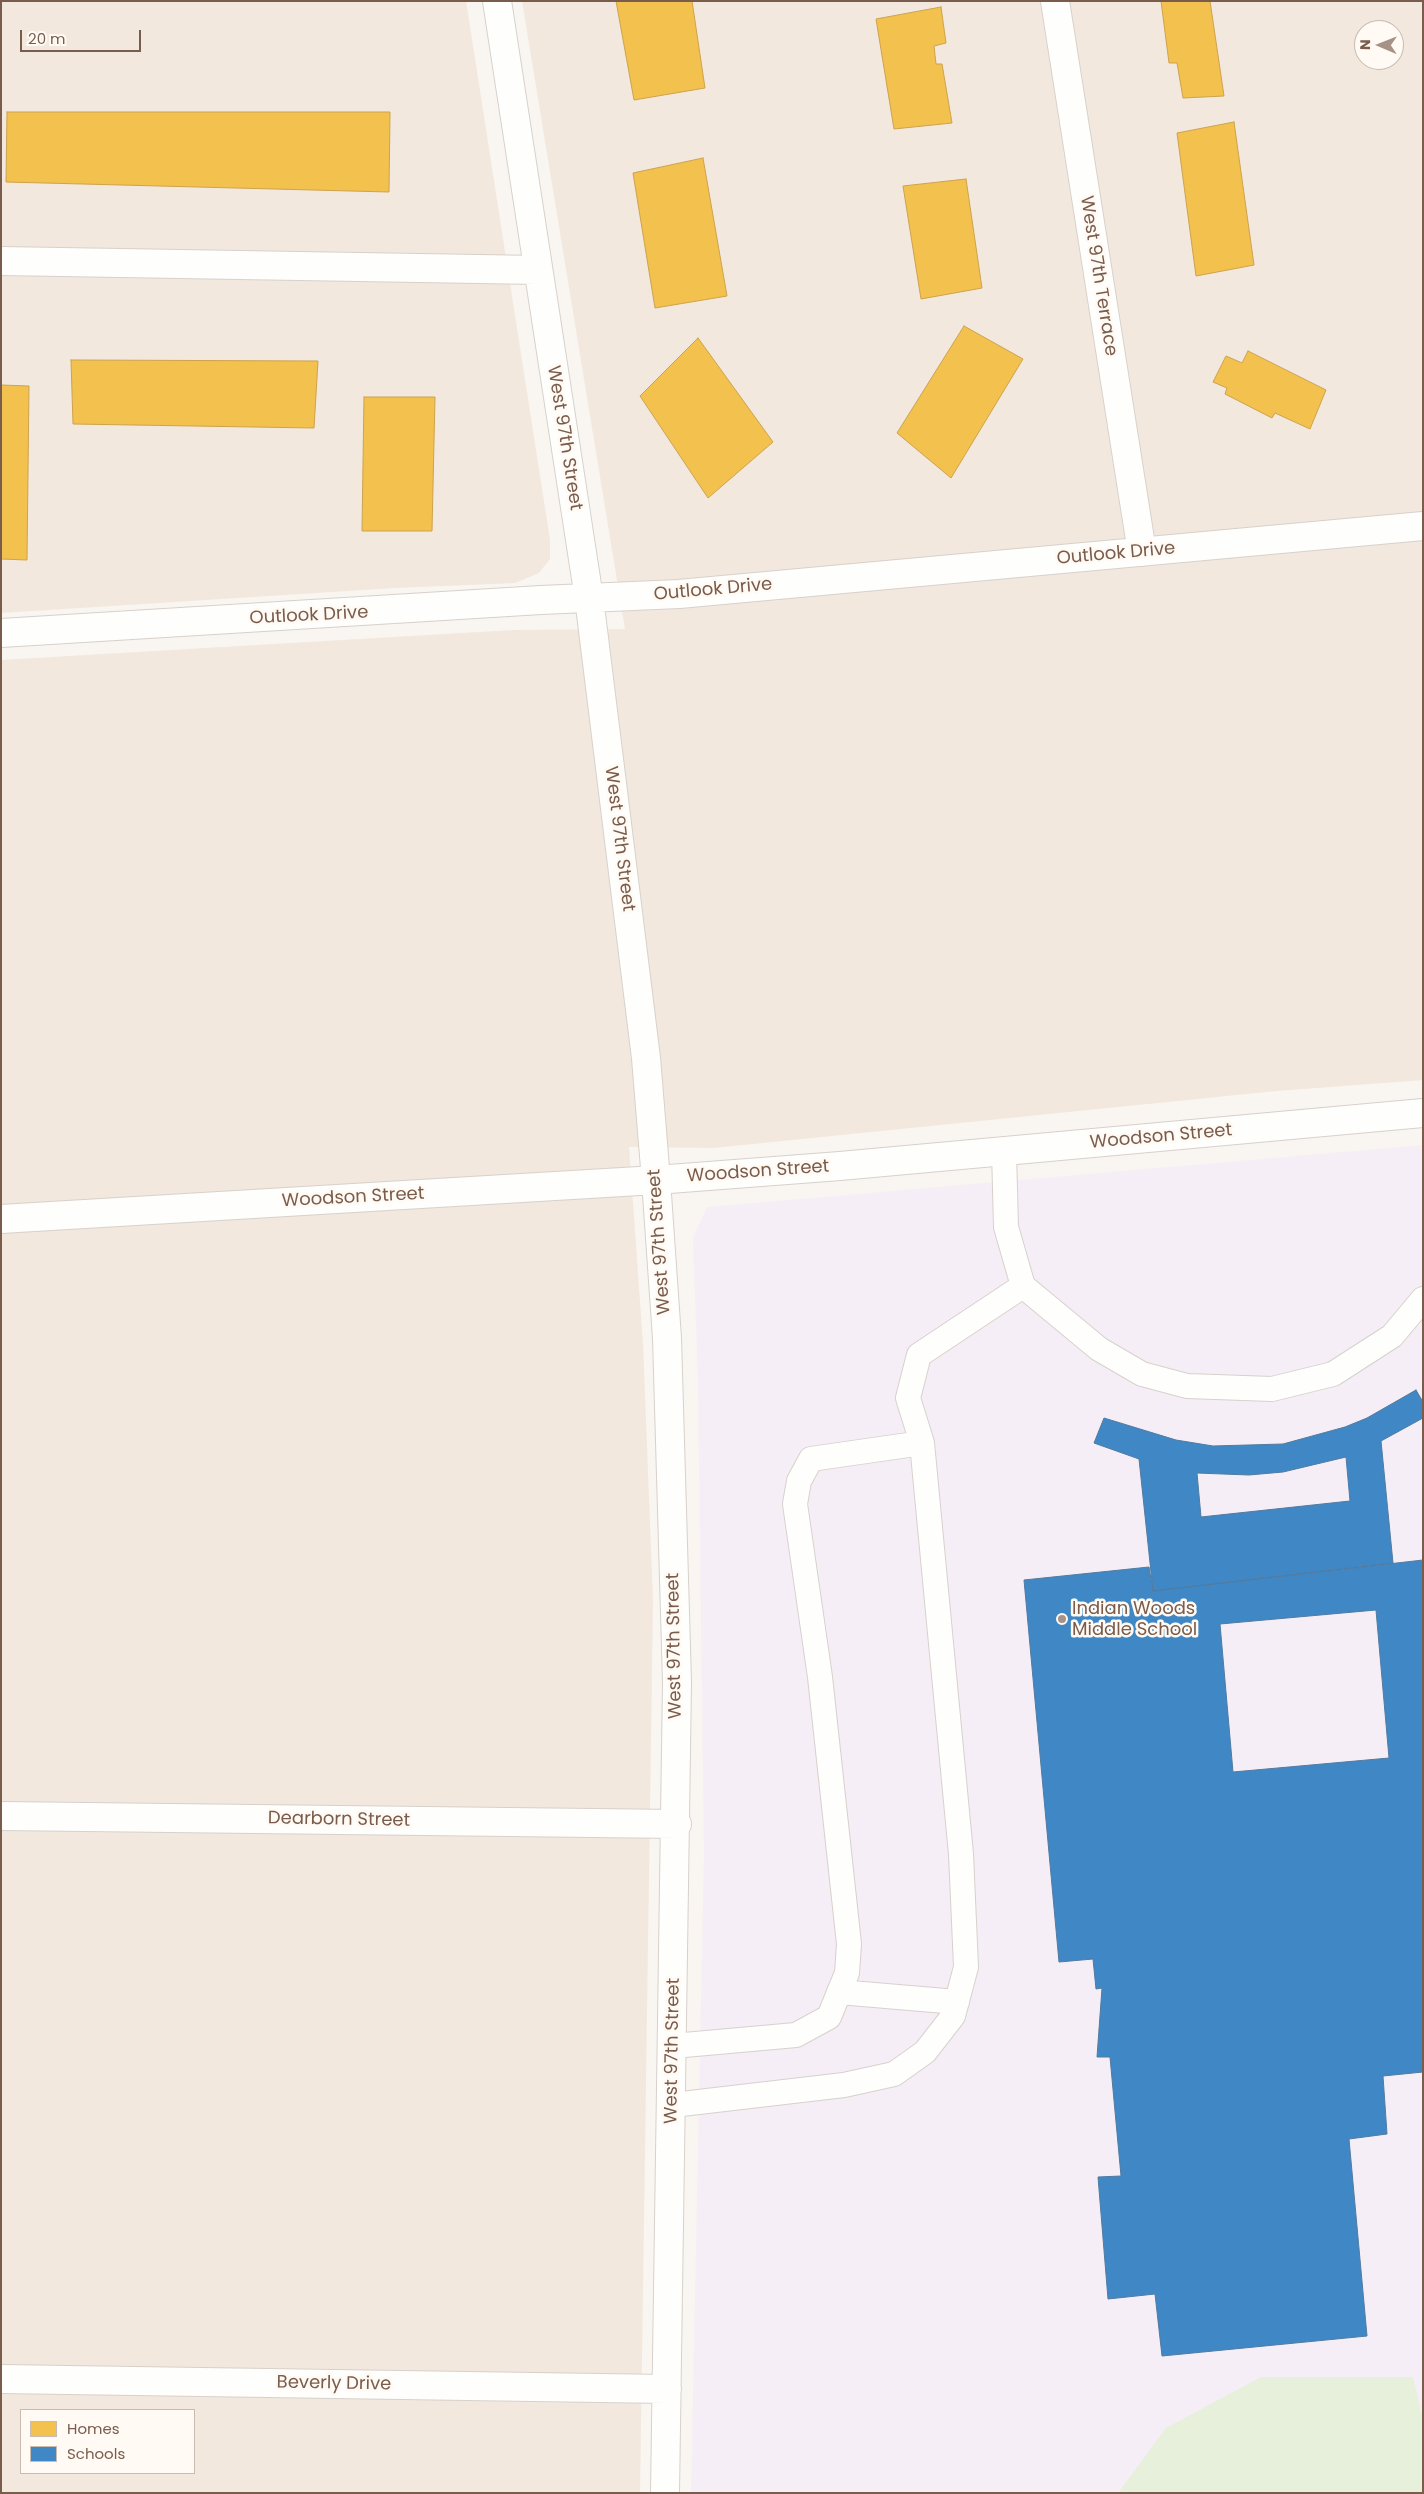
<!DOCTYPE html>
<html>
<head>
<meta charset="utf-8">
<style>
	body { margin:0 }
	#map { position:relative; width:1424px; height:2494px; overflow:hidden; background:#f9f5f0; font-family:Poppins,sans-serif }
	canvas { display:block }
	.frame { position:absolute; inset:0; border:2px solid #7a5c4d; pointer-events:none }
	.legend { position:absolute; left:20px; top:2409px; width:175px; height:65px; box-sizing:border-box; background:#fffaf3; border:1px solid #cabbb1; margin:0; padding:6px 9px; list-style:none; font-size:15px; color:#7a5c4d }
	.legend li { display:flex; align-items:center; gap:10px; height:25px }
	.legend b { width:25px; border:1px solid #cabbb1 }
	.north { position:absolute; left:1354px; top:20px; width:50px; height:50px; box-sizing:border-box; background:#fffaf3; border:1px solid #cabbb1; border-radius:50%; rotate:271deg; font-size:14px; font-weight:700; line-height:20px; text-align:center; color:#7a5c4d }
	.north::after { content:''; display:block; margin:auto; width:18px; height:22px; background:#a69286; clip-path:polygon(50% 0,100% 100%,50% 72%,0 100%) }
	.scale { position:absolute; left:20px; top:30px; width:121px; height:22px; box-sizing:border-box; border:2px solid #7a5c4d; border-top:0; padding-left:6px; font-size:15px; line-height:18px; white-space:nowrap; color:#7a5c4d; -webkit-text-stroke:4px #fffaf3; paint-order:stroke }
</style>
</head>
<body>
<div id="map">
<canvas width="1424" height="2494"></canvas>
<div class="frame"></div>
<ul class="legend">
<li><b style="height:14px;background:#f2c14e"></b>Homes</li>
<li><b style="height:14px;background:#3f88c5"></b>Schools</li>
</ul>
<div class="north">N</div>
<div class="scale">20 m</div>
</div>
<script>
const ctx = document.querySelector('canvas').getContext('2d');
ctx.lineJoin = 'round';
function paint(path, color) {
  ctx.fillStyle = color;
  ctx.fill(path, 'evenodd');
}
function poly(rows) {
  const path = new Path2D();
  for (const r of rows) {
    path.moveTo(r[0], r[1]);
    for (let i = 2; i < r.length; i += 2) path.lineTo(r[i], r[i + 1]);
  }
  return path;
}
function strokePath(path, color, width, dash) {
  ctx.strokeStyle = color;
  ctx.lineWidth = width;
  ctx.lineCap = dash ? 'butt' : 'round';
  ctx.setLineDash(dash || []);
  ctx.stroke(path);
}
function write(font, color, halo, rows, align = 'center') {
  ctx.font = font + ' Poppins,sans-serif';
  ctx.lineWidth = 5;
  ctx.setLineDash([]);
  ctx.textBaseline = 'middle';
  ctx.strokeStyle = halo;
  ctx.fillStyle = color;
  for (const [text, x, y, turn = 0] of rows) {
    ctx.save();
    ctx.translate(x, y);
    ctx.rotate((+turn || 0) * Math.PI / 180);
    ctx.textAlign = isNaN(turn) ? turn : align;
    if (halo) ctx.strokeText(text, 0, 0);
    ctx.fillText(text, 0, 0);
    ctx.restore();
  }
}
paint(poly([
	[1,1,466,1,550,540,550,559,539,573,515,583,395,588,1,613],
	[522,1,1423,1,1423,1080,1276,1091,713,1148,629,1147,643,1344,653,1600,640,2493,1,2493,1,660,513,630,625,629],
	[1364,30,1394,30,1394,60,1364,60],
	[21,2410,194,2410,194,2473,21,2473]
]), '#f2e8de');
paint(poly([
	[1423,1145,1423,2493,691,2493,704,1853,698,1385,693,1238,707,1207]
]), '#f6eef6');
paint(poly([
	[1261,2377,1413,2377,1423,2420,1423,2493,1118,2493,1166,2428]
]), '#e7f0db');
const homes = poly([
	[616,1,692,1,705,88,634,100,616,1],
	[1161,1,1210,1,1224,96,1183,98,1177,63,1169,63,1161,1],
	[941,7,946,43,934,46,936,64,942,64,952,123,894,129,876,19,941,7],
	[7,112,390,112,389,192,6,182,7,112],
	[1234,122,1254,265,1196,276,1177,133,1234,122],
	[703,158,727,296,655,308,633,173,703,158],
	[966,179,982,288,921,299,903,186,966,179],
	[964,326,1023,359,951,478,897,433,964,326],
	[698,338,773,442,708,498,640,396,698,338],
	[1248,351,1326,390,1310,429,1275,413,1272,418,1225,394,1227,388,1213,382,1226,356,1242,363,1248,351],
	[71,360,318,361,314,428,73,424,71,360],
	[1,385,29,386,27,560,1,559,1,385],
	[364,397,435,397,432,531,362,531,364,397]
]);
paint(homes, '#f2c14e');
strokePath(homes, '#cea34e', 1);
const schools = poly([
	[1416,1390,1423,1402,1423,1418,1381,1441,1393,1563,1153,1591,1139,1459,1094,1443,1104,1418,1176,1440,1213,1446,1283,1444,1345,1427,1367,1418,1416,1390],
	[1346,1457,1350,1501,1201,1517,1197,1473,1249,1475,1283,1472,1346,1457],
	[1423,1560,1423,2072,1383,2076,1387,2134,1349,2139,1367,2336,1162,2356,1155,2294,1108,2299,1098,2177,1121,2176,1110,2057,1097,2057,1102,1988,1096,1989,1093,1959,1059,1962,1024,1580,1149,1567,1153,1591,1423,1560],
	[1376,1610,1389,1758,1233,1772,1220,1624,1376,1610]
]);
paint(schools, '#3f88c5');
strokePath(schools, '#517ba1', 1);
const lane = poly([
	[1023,1286,1099,1349,1142,1374,1187,1386,1272,1389,1333,1374,1392,1336,1423,1299],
	[839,1992,957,2002],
	[673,2046,796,2035,829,2017,847,1973,849,1944,820,1677,795,1504,799,1481,811,1459,922,1443],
	[673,2105,844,2085,894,2074,925,2052,953,2016,966,1967,961,1854,922,1443,908,1398,919,1355,1023,1286,1006,1227,1004,1151]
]);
const street = poly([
	[497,1,589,598,646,1058,656,1180,667,1338,677,1682,665,2493],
	[1055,1,1142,552],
	[1,261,538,270],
	[1,633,541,600,679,594,1423,526],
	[1,1219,656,1180,840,1166,1423,1113],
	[1,1816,677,1824],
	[1,2379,667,2389]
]);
strokePath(lane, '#d7d1cb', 26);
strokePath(street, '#d7d1cb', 30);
strokePath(lane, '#fefefd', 24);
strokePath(street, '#fefefd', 28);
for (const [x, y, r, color] of [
	[1062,1619,5,"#a69286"]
]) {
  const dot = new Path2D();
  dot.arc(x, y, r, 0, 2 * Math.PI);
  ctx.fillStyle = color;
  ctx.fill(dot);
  strokePath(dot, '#fffaf3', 2);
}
write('18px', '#7a5c4d', '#fffaf3', [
	["West 97th Terrace",1098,276,81],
	["West 97th Street",564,438,81],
	["Outlook Drive",1116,554,-5],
	["Outlook Drive",713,590,-5],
	["Outlook Drive",309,616,-3],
	["West 97th Street",619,839,83],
	["Woodson Street",1161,1137,-5],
	["Woodson Street",758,1172,-4],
	["Woodson Street",353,1198,-3],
	["West 97th Street",660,1242,-94],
	["West 97th Street",675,1646,-91],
	["Dearborn Street",339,1820,1],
	["West 97th Street",673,2051,-89],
	["Beverly Drive",334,2384,1]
]);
write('18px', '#7a5c4d', '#fffaf3', [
	["Indian Woods",1072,1609],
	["Middle School",1072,1630]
], 'left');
</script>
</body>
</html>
